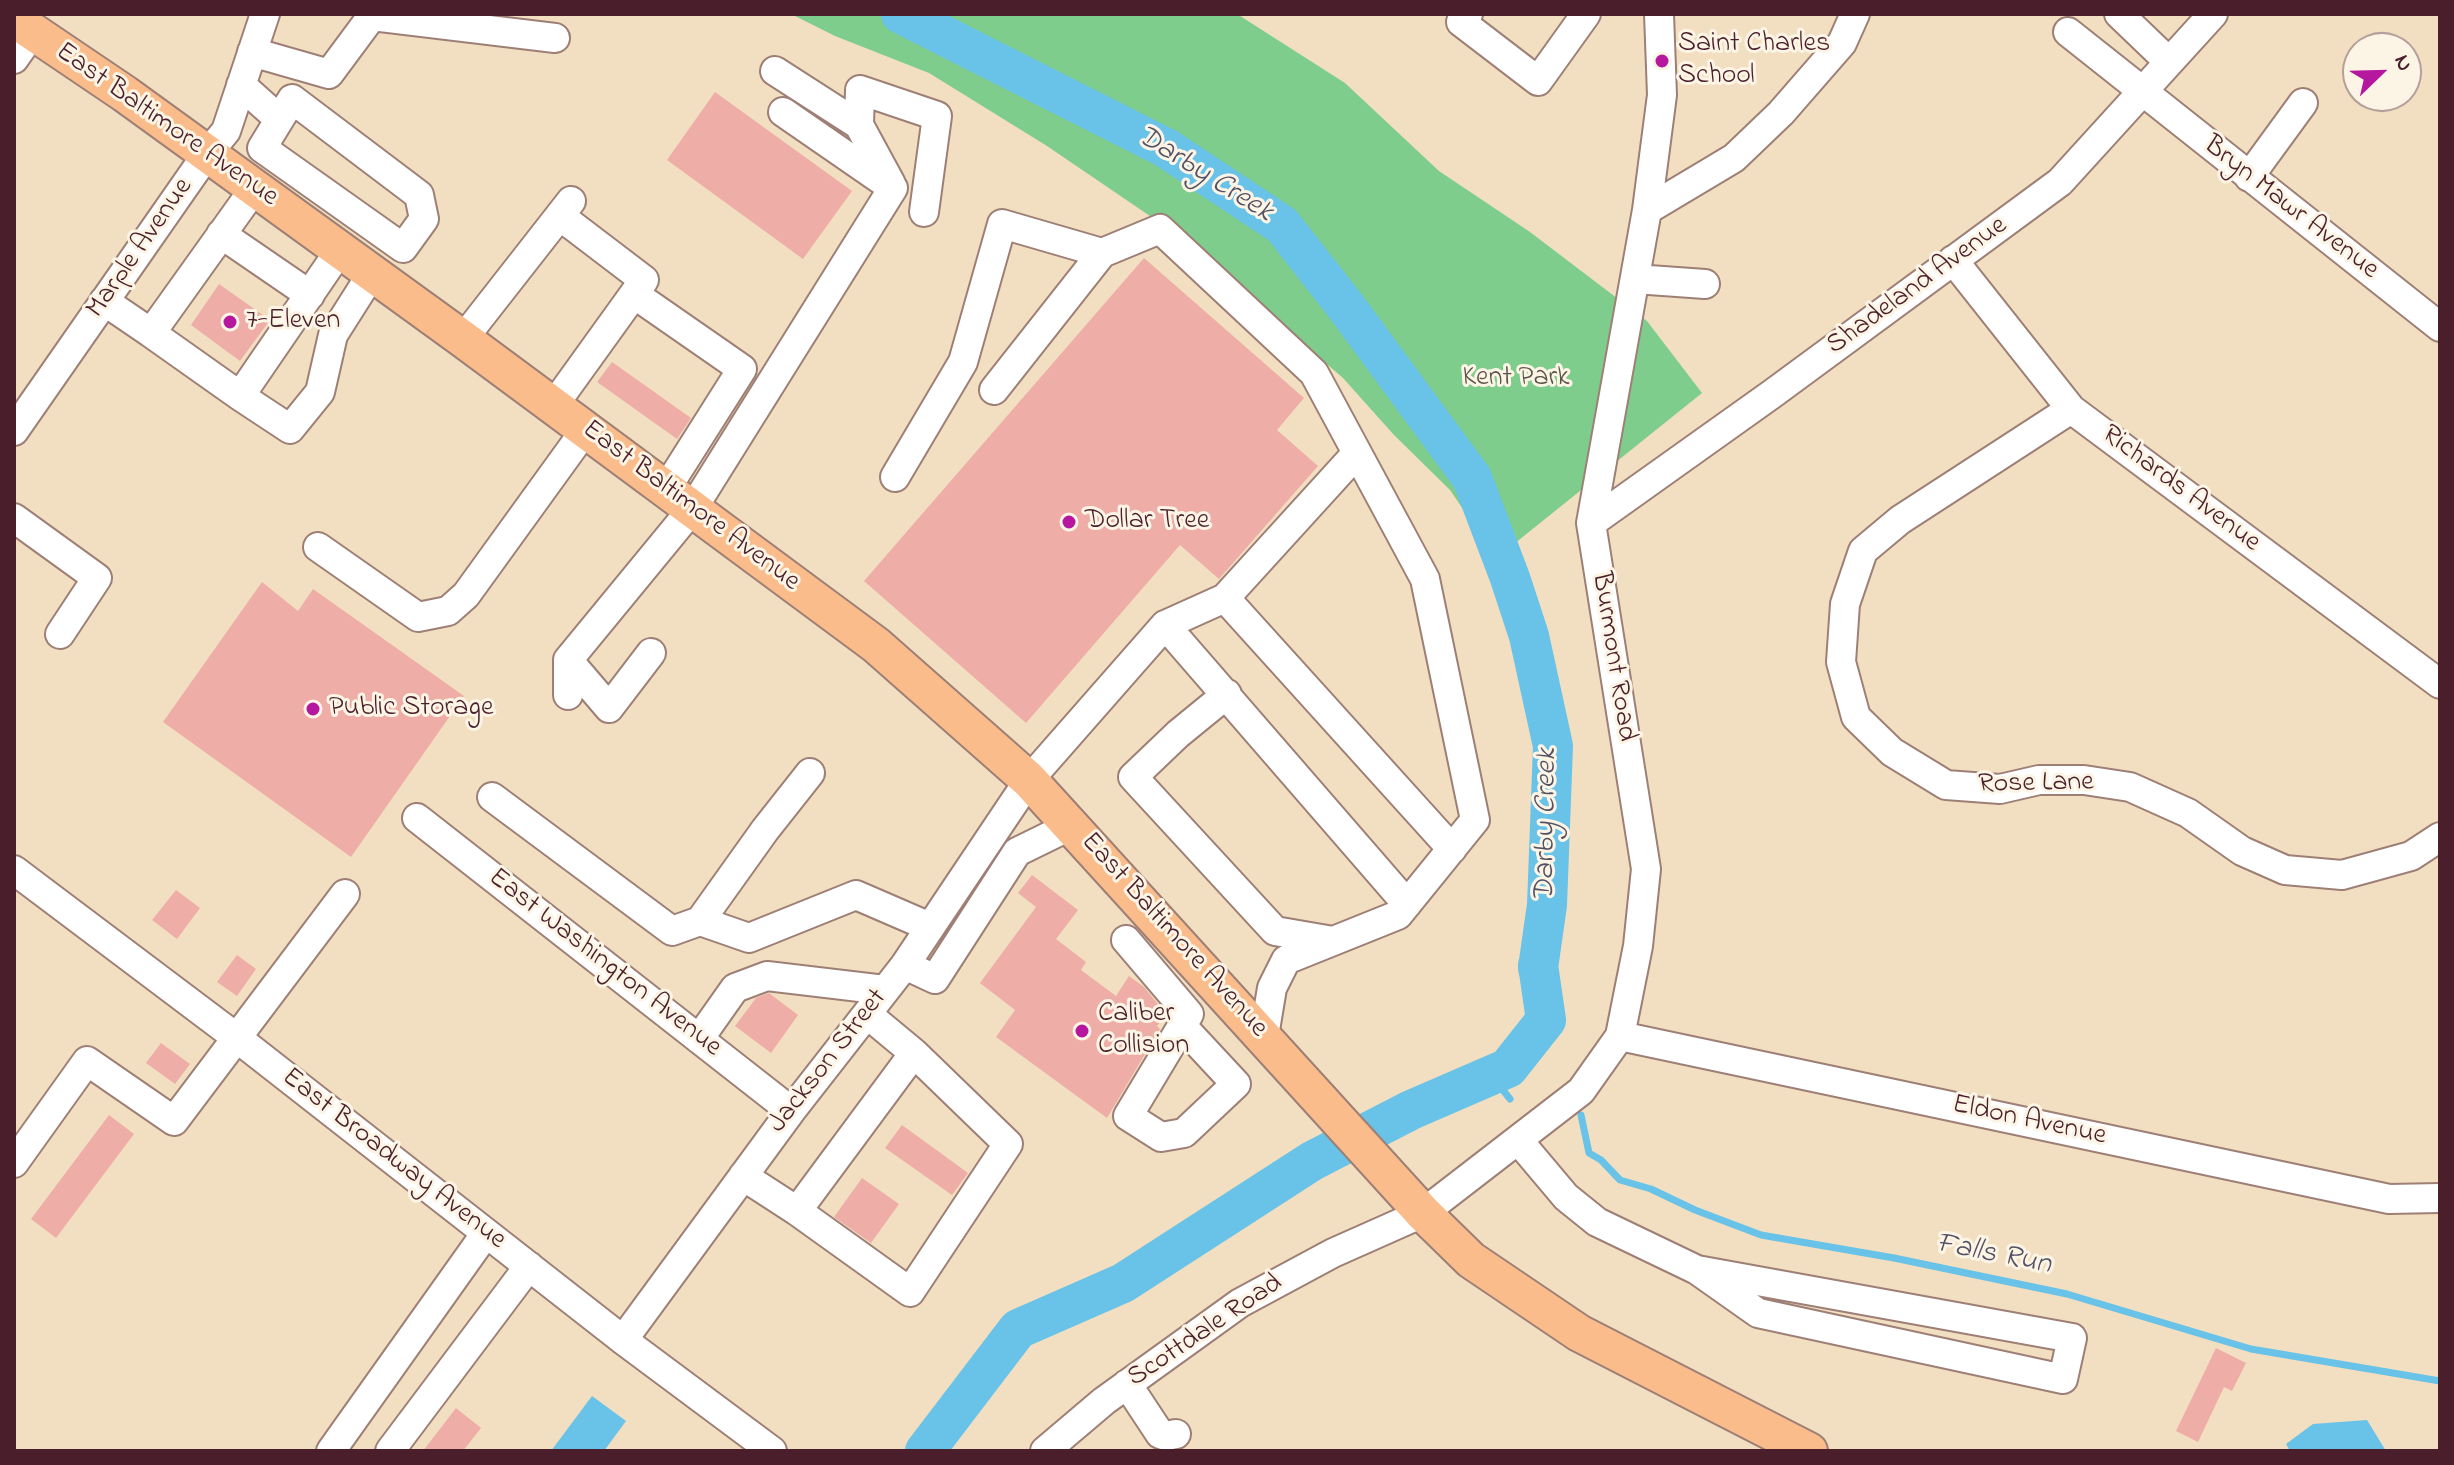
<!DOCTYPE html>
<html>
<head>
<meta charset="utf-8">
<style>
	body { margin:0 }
	#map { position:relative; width:2454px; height:1465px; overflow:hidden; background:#f2dfc1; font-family:"Indie Flower",sans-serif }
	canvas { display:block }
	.frame { position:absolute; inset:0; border:16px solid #4a1f2b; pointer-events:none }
	.north { position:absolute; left:2342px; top:32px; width:80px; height:80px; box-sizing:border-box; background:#fcf5e5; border:2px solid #b59f9b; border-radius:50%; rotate:67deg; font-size:22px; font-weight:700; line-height:32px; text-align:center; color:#4a1f2b }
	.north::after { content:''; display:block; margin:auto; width:28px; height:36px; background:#b5179e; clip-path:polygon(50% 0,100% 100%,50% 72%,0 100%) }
</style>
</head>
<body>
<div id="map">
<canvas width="2454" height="1465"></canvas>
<div class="frame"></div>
<div class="north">N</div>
</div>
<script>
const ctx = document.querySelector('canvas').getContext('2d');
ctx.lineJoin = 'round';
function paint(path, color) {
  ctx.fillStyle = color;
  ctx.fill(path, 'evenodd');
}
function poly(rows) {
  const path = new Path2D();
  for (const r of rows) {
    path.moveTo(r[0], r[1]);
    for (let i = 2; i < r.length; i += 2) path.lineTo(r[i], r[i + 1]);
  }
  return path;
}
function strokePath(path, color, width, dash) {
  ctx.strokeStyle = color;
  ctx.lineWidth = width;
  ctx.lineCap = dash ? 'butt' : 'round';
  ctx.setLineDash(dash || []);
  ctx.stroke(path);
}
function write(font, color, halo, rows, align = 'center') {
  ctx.font = font + ' "Indie Flower",sans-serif';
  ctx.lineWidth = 6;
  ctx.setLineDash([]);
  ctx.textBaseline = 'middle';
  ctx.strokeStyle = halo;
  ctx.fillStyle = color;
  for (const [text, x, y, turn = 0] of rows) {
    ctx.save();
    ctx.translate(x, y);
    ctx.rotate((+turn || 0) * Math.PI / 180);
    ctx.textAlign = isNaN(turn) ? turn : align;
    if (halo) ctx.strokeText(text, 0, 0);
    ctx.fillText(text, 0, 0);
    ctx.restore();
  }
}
paint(poly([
	[791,14,1237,14,1345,83,1439,171,1530,232,1647,321,1702,393,1494,560,1484,540,1450,490,1394,435,1343,378,1172,231,1047,146,929,73,835,36]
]), '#7fcd8c');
paint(poly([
	[592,1396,626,1421,604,1451,551,1451],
	[2367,1420,2386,1451,2290,1451,2286,1444,2313,1424]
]), '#69c2e7');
strokePath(poly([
	[1491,1075,1510,1099],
	[1581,1115,1589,1153,1601,1160,1620,1180,1651,1189,1695,1210,1761,1235,1894,1258,2067,1294,2251,1349,2440,1381]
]), '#69c2e7', 7);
strokePath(poly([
	[901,14,1166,148,1282,225,1347,308,1472,478,1510,578,1529,636,1553,746,1547,905,1538,968,1538,965,1546,1020,1508,1068,1411,1110,1312,1161,1123,1283,1018,1329,925,1451]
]), '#69c2e7', 40);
paint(poly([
	[715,92,852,191,803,259,667,160],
	[1144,258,1304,398,1277,430,1318,466,1219,579,1180,545,1026,723,864,581],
	[219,284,270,320,240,361,191,325],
	[612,362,691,418,677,439,597,382],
	[262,582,298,611,313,589,464,696,351,857,163,722],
	[1032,875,1078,910,1056,939,1086,962,1081,970,1116,996,1129,976,1144,987,1166,1014,1157,1026,1160,1029,1107,1118,996,1037,1015,1010,980,983,1036,907,1018,893],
	[176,890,200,908,177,939,152,920],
	[237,955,256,969,237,996,217,982],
	[769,993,798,1015,771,1053,735,1026,756,998],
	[161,1043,190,1064,175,1084,146,1063],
	[109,1115,134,1134,56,1238,31,1219],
	[902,1125,968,1173,952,1195,885,1148],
	[862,1178,899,1204,871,1243,834,1217],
	[2216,1348,2246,1363,2232,1391,2224,1387,2198,1442,2176,1431],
	[456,1408,481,1428,463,1451,423,1451]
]), '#eeada7');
const minor = poly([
	[1468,14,1461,22,1538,81,1586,14],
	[2119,14,2168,61],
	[2068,32,2440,327],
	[252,52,329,74,372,16,555,38],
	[14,59,33,32],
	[775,71,859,125,891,184],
	[241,85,279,119],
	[292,99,419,195,424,219,403,248,262,148,292,99],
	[859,125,860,90,937,116,924,212],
	[2249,177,2303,103],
	[254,189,151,333,240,396,340,250],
	[1647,210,1734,158,1781,113,1842,43,1855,14],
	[221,234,310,295],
	[1953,260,2071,409,2440,684],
	[1635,279,1705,284],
	[634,294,742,369,666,489],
	[104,301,151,333],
	[463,339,571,201],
	[994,390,1102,253],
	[240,396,290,429,320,392,333,335,371,275],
	[554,405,644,280,560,216],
	[2071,409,1900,520,1863,551,1845,604,1841,662,1856,717,1892,752,1946,785,2000,789,2039,780,2084,780,2130,787,2188,813,2242,851,2285,870,2342,875,2411,856,2440,837],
	[14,431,207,154,226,131,265,14],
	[1357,453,1225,598,1165,625,1407,904],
	[895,477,963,362,1002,224,1102,253,1160,229,1314,373,1425,579,1475,820,1398,915,1286,960,1272,988,1264,1036],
	[14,518,97,578,60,634],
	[1591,523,1772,394,2060,182,2213,14],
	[318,547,418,617,448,611,466,595,586,429],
	[1225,598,1452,849],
	[568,660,609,708,651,653],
	[1227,694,1178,734,1133,777,1275,931,1333,941],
	[568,695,568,660,693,508,893,188,783,112],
	[492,797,672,931,700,921,749,938,856,895,930,927],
	[417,818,791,1111],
	[14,870,237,1038,623,1340,772,1451],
	[700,921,765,830,810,773],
	[1126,940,1189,1014,1182,1026,1128,1116,1161,1137,1184,1133,1236,1084,1182,1026],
	[905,965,935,979,1017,852,1072,825],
	[1620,1036,2389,1199,2440,1198],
	[699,1039,735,988,767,976,885,990],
	[1518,1140,1566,1197,1597,1222,1697,1270,1758,1313,2063,1379,2072,1338,1697,1270],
	[14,1163,87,1061,174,1121,345,894],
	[743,1176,797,1211,914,1053,867,1014],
	[797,1211,910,1292,1008,1144,914,1053],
	[623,1340,791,1111,905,965,1029,780,1165,625],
	[1127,1384,1160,1434,1166,1436,1176,1434],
	[331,1451,486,1233],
	[390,1451,529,1266],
	[1045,1451,1104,1401,1240,1303,1333,1253,1423,1213,1581,1091,1620,1036,1638,946,1646,869,1591,523,1647,210,1662,95,1659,14]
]);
const major = poly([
	[14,19,125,94,463,339,876,645,1029,780,1423,1213,1471,1260,1579,1333,1809,1451]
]);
strokePath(minor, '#9e7f76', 32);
strokePath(major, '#9e7f76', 40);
strokePath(minor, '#fff', 28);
strokePath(major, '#fabc8b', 36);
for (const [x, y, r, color] of [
	[1662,61,8,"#b5179e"],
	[230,322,8,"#b5179e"],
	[1069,522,8,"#b5179e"],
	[313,709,8,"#b5179e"],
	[1082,1031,8,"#b5179e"]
]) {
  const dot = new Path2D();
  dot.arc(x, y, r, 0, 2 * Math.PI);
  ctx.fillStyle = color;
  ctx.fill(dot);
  strokePath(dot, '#fcf5e5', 3);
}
write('28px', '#4a1f2b', '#fcf5e5', [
	["Saint Charles",1678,45],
	["School",1678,77],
	["7-Eleven",246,322],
	["Dollar Tree",1085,522],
	["Public Storage",329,709],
	["Caliber",1098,1015],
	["Collision",1098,1047]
], 'left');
write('28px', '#4a1f2b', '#fcf5e5', [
	["East Baltimore Avenue",166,126,35],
	["Bryn Mawr Avenue",2290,209,38],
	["Marple Avenue",141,249,-55],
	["Shadeland Avenue",1918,287,-36],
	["Richards Avenue",2180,490,37],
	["East Baltimore Avenue",690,507,37],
	["Burmont Road",1612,657,81],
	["Rose Lane",2036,785,-1],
	["East Baltimore Avenue",1173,936,48],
	["East Washington Avenue",604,964,38],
	["Jackson Street",829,1062,-52],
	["Eldon Avenue",2029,1122,12],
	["East Broadway Avenue",393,1160,38],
	["Scottdale Road",1206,1332,-34]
]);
write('28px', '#5a5348', '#fcf5e5', [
	["Kent Park",1516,379]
]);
write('italic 30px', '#535063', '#fcf5e5', [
	["Darby Creek",1204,176,32],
	["Darby Creek",1548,825,-89],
	["Falls Run",1993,1256,11]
]);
</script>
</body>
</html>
